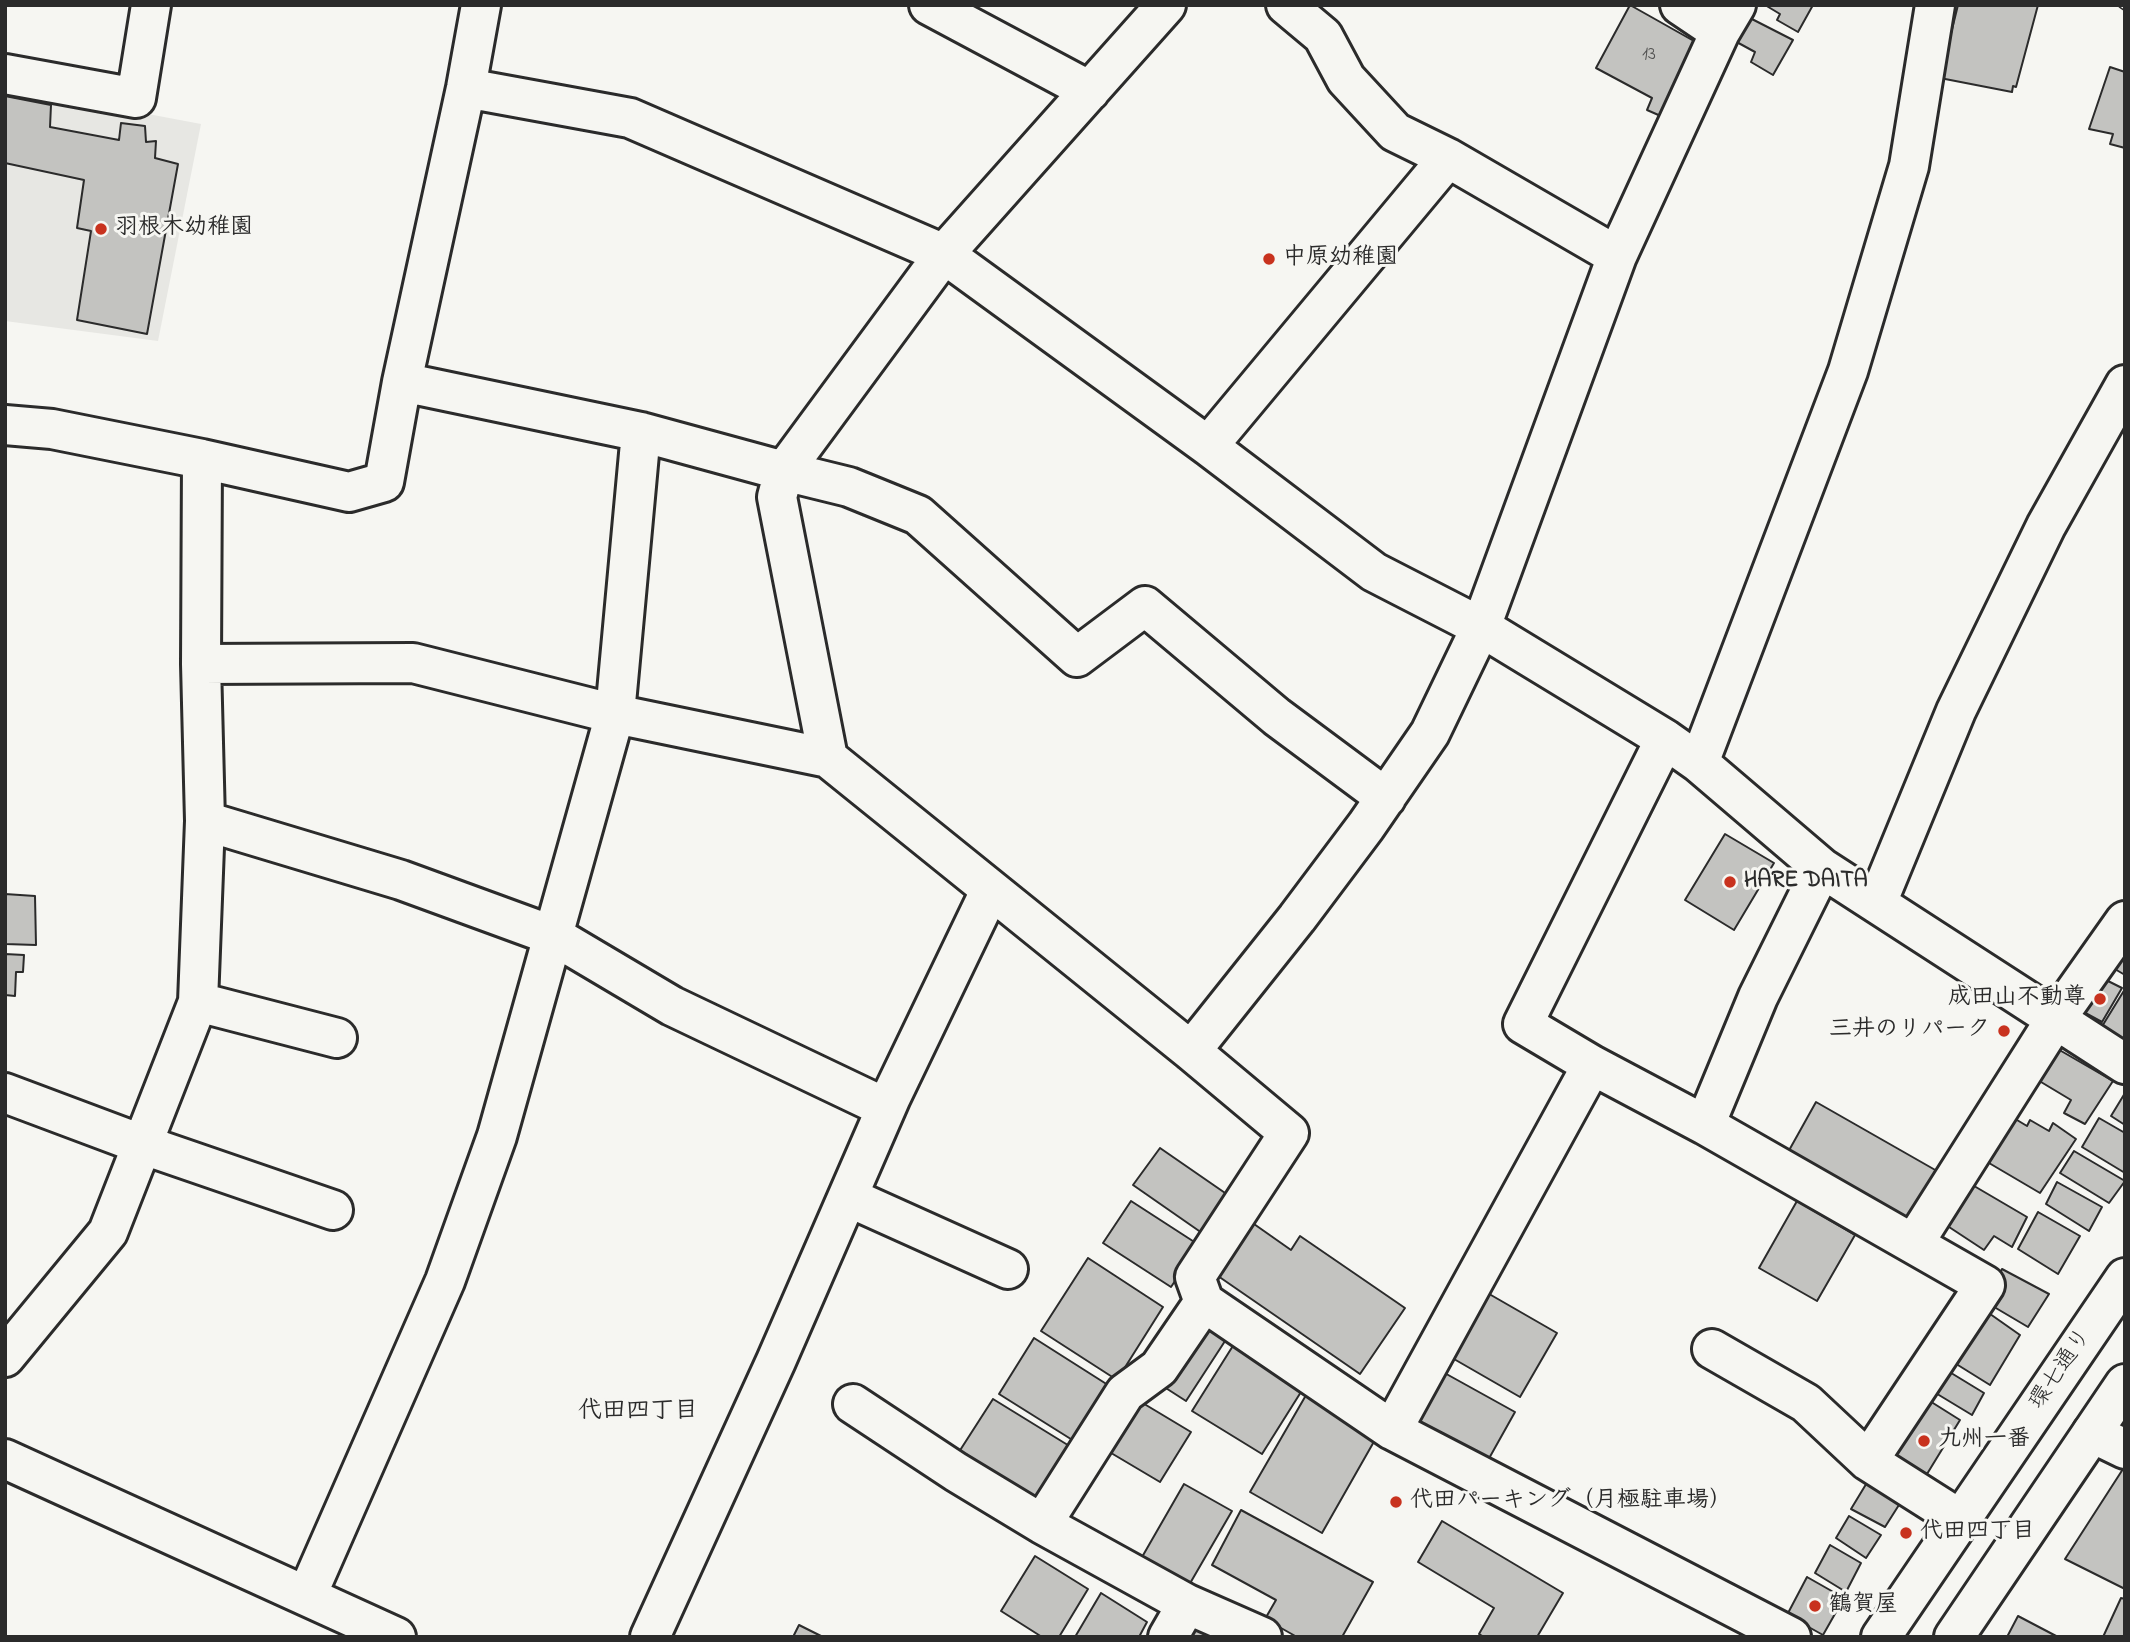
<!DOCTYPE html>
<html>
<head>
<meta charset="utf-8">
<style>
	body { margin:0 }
	#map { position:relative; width:2130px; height:1642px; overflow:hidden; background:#f6f6f2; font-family:"Indie Flower",sans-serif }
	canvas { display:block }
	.frame { position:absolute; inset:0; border:7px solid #2b2b2b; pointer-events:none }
</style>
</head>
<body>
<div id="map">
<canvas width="2130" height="1642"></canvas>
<div class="frame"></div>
</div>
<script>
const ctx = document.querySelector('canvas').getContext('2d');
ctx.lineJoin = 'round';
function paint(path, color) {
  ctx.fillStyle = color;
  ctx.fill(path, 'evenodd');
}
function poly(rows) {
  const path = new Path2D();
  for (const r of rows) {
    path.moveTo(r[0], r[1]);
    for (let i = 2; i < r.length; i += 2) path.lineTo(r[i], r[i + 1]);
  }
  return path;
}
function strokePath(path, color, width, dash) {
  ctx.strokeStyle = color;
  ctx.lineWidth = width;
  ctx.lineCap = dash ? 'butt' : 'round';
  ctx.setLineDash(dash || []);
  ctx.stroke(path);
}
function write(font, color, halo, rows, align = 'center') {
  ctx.font = font + ' "Indie Flower","Klee One",sans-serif';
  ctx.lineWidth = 6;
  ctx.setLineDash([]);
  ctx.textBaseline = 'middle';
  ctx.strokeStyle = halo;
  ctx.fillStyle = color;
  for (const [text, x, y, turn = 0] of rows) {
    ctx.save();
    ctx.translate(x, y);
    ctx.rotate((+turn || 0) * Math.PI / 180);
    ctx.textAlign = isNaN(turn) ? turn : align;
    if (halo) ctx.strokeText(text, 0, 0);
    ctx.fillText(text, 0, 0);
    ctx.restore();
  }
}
paint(poly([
	[5,87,201,124,158,341,5,321]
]), '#e7e7e3');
const building = poly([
	[1630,5,1701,45,1663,117,1647,110,1652,98,1596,68,1630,5],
	[1765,5,1813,5,1798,32,1777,20,1780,14,1765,5],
	[1958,5,2038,5,2016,87,2013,86,2012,92,1940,78,1958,5],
	[1746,16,1793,40,1773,75,1751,62,1755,52,1733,40,1746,16],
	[2110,67,2125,72,2125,148,2110,144,2113,134,2089,129,2110,67],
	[5,96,51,105,50,127,119,140,121,123,145,126,146,142,156,141,155,158,178,164,147,334,77,320,91,231,77,228,84,180,5,163,5,96],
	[1725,834,1774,863,1734,930,1685,900,1725,834],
	[5,894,35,896,36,945,5,944,5,894],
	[2125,939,2125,975,2108,965,2125,939],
	[5,954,24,955,23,972,16,972,15,996,5,995,5,954],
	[2098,976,2122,988,2102,1022,2078,1009,2098,976],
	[2125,989,2125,1041,2101,1028,2125,989],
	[2056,1048,2113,1081,2085,1124,2064,1113,2071,1100,2036,1079,2056,1048],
	[2125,1093,2125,1125,2111,1116,2125,1093],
	[1816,1102,1937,1171,1907,1223,1787,1154,1816,1102],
	[2012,1117,2027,1126,2030,1120,2049,1131,2053,1123,2076,1139,2040,1193,1989,1163,1992,1156,1988,1152,2012,1117],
	[2099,1118,2125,1133,2125,1173,2082,1147,2099,1118],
	[1160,1148,1228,1195,1202,1233,1133,1185,1160,1148],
	[2074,1151,2125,1181,2109,1203,2060,1173,2074,1151],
	[2057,1182,2102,1207,2089,1231,2046,1204,2057,1182],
	[1969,1183,2027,1217,2012,1247,1994,1236,1984,1250,1946,1225,1969,1183],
	[1131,1201,1199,1245,1171,1287,1103,1243,1131,1201],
	[1797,1201,1855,1235,1817,1301,1759,1268,1797,1201],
	[2038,1212,2080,1236,2058,1274,2018,1249,2038,1212],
	[1254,1224,1291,1250,1300,1236,1405,1308,1360,1374,1218,1276,1254,1224],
	[1088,1258,1163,1307,1117,1380,1041,1331,1088,1258],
	[2002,1269,2049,1294,2028,1327,1984,1301,2002,1269],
	[1484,1291,1557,1333,1520,1397,1447,1355,1484,1291],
	[1983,1309,2020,1335,1990,1385,1945,1357,1983,1309],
	[1199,1320,1227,1338,1186,1401,1158,1383,1199,1320],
	[1034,1338,1108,1385,1074,1441,999,1394,1034,1338],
	[1236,1341,1306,1384,1262,1454,1192,1411,1236,1341],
	[1943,1368,1984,1393,1972,1415,1929,1389,1943,1368],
	[1441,1371,1515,1412,1487,1462,1414,1421,1441,1371],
	[1309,1390,1380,1431,1322,1533,1250,1492,1309,1390],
	[1131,1396,1191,1432,1160,1482,1101,1447,1131,1396],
	[1925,1398,1960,1420,1927,1474,1895,1457,1893,1445,1925,1398],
	[993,1399,1071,1447,1035,1504,957,1455,993,1399],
	[2123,1469,2125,1470,2125,1589,2065,1559,2123,1469],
	[1871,1476,1904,1497,1885,1527,1851,1509,1871,1476],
	[1184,1484,1232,1511,1185,1592,1138,1564,1184,1484],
	[1241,1510,1373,1582,1342,1637,1297,1637,1265,1619,1276,1600,1212,1565,1241,1510],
	[1849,1516,1881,1535,1866,1558,1836,1538,1849,1516],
	[1442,1521,1563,1593,1537,1637,1484,1637,1479,1634,1494,1608,1418,1562,1442,1521],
	[1830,1545,1861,1563,1846,1592,1815,1573,1830,1545],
	[1035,1556,1088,1589,1059,1637,1042,1637,1001,1611,1035,1556],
	[1807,1577,1844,1598,1823,1635,1787,1615,1807,1577],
	[1101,1593,1147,1622,1139,1637,1075,1637,1101,1593],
	[2121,1598,2125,1599,2125,1637,2103,1637,2121,1598],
	[2018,1616,2058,1637,2007,1637,2018,1616],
	[1185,1621,1214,1637,1176,1637,1185,1621],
	[799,1625,823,1637,793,1637,799,1625]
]);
paint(building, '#c3c3c0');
strokePath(building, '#2b2b2b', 2);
const minor = poly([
	[929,5,1090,91],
	[1166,5,944,254,784,471,849,487,918,515,1077,657,1145,606,1277,717,1386,798],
	[1286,5,1323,36,1346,79,1395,132,1448,158,1617,256],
	[1680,5,1720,32],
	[5,74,136,98,151,5],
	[466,88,630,118,944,254,1208,446,1374,572,1481,627,1665,739,1699,763,1822,868,2125,1064],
	[402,382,641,432,784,471,777,497,828,758],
	[5,425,52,429,202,459,349,492,384,482,402,382,466,88,481,5],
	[1208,446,1448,158],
	[201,664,413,663,615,714,828,758,1191,1051,1289,1133,1195,1277,1204,1302,1392,1430,1791,1637],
	[1665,739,1523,1024,1592,1065,1705,1125,1985,1285,1868,1461],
	[1699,763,1848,371,1909,166,1935,5],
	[205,821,401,880,554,936,672,1006,886,1108],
	[1877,903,1956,711,2046,526,2125,385],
	[198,1002,337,1038],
	[1191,1051,1297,918,1366,826,1430,733,1481,627,1617,256,1720,32,1736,5],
	[5,1093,141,1144,333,1210],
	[1705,1125,1758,997,1822,868],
	[848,1197,1008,1269],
	[1914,1243,2055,1020,2125,921],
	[1712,1349,1806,1403,1868,1461,1961,1520],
	[5,1357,108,1232,198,1002,205,821,201,664,202,459],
	[853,1404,956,1472,1042,1524,1125,1393,1159,1368,1204,1302],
	[1392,1430,1592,1065],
	[2092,1433,2125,1449],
	[5,1459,396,1637],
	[1042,1524,1187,1604,1262,1637],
	[307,1595,445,1281,497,1136,615,714,641,432],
	[650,1637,776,1361,891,1097,990,891],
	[1168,1637,1187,1604]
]);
const major = poly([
	[1881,1637,2125,1278],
	[1954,1637,2125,1384]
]);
strokePath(minor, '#2b2b2b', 44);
strokePath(major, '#2b2b2b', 44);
strokePath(minor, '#f6f6f2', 38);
strokePath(major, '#f6f6f2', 38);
const rail = poly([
	[2122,5,2125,7]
]);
strokePath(rail, '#2b2b2b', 8);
strokePath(rail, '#f6f6f2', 5, [16]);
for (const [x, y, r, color] of [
	[101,229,7,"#c8321e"],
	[1269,259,7,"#c8321e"],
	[1730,882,7,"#c8321e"],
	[2100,999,7,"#c8321e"],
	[2004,1031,7,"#c8321e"],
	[1924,1441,7,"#c8321e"],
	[1396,1502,7,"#c8321e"],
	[1906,1533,7,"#c8321e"],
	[1815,1606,7,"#c8321e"]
]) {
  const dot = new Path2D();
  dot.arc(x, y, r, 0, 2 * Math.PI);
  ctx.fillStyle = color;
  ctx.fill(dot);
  strokePath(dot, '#f6f6f2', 2.5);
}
write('19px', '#515150', null, [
	["13",1649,56]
]);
write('bold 23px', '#2b2b2b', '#f6f6f2', [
	["羽根木幼稚園",115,229],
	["中原幼稚園",1283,259],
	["HARE DAITA",1744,882],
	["成田山不動尊",2086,999,"right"],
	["三井のリパーク",1990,1031,"right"],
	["九州一番",1938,1441],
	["代田パーキング（月極駐車場）",1410,1502],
	["代田四丁目",1920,1533],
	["鶴賀屋",1829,1606]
], 'left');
write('23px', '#2b2b2b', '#f6f6f2', [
	["環七通り",2062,1370,-56]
]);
write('bold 24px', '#2b2b2b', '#f6f6f2', [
	["代田四丁目",638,1413]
]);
</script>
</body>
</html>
